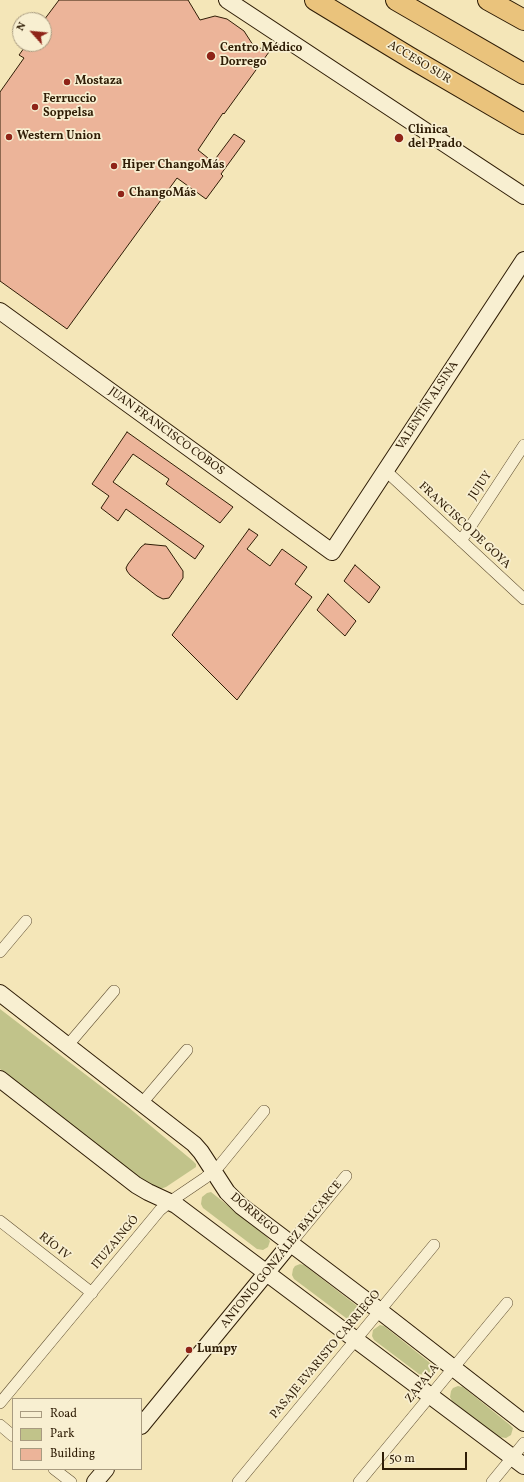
<!DOCTYPE html>
<html>
<head>
<meta charset="utf-8">
<style>
	body { margin:0 }
	#map { position:relative; width:524px; height:1482px; overflow:hidden; background:#f4e6b8; font-family:Vollkorn,serif }
	canvas { display:block }
	.legend { position:absolute; left:12px; top:1398px; width:130px; height:72px; box-sizing:border-box; background:#f8efd1; border:1px solid #a89b80; margin:0; padding:5px 7px; list-style:none; font-size:12px; color:#2f1d06 }
	.legend li { display:flex; align-items:center; gap:8px; height:20px }
	.legend b { width:20px; border:1px solid #a89b80 }
	.north { position:absolute; left:12px; top:12px; width:40px; height:40px; box-sizing:border-box; background:#f8efd1; border:1px solid #a89b80; border-radius:50%; rotate:297deg; font-size:11px; font-weight:700; line-height:16px; text-align:center; color:#2f1d06 }
	.north::after { content:''; display:block; margin:auto; width:14px; height:18px; background:#8f2418; clip-path:polygon(50% 0,100% 100%,50% 72%,0 100%) }
	.scale { position:absolute; left:382px; top:1452px; width:85px; height:18px; box-sizing:border-box; border:2px solid #2f1d06; border-top:0; padding-left:5px; font-size:12px; line-height:14px; white-space:nowrap; color:#2f1d06; -webkit-text-stroke:3px #f8efd1; paint-order:stroke }
</style>
</head>
<body>
<div id="map">
<canvas width="524" height="1482"></canvas>
<ul class="legend">
<li><b style="height:5px;background:#f8efd1"></b>Road</li>
<li><b style="height:11px;background:#c1c38a"></b>Park</li>
<li><b style="height:11px;background:#ecb499"></b>Building</li>
</ul>
<div class="north">N</div>
<div class="scale">50 m</div>
</div>
<script>
const ctx = document.querySelector('canvas').getContext('2d');
ctx.lineJoin = 'round';
function paint(path, color) {
  ctx.fillStyle = color;
  ctx.fill(path, 'evenodd');
}
function poly(rows) {
  const path = new Path2D();
  for (const r of rows) {
    path.moveTo(r[0], r[1]);
    for (let i = 2; i < r.length; i += 2) path.lineTo(r[i], r[i + 1]);
  }
  return path;
}
function strokePath(path, color, width, dash) {
  ctx.strokeStyle = color;
  ctx.lineWidth = width;
  ctx.lineCap = dash ? 'butt' : 'round';
  ctx.setLineDash(dash || []);
  ctx.stroke(path);
}
function write(font, color, halo, rows, align = 'center') {
  ctx.font = font + ' Vollkorn,serif';
  ctx.lineWidth = 3.5;
  ctx.setLineDash([]);
  ctx.textBaseline = 'middle';
  ctx.strokeStyle = halo;
  ctx.fillStyle = color;
  for (const [text, x, y, turn = 0] of rows) {
    ctx.save();
    ctx.translate(x, y);
    ctx.rotate((+turn || 0) * Math.PI / 180);
    ctx.textAlign = isNaN(turn) ? turn : align;
    if (halo) ctx.strokeText(text, 0, 0);
    ctx.fillText(text, 0, 0);
    ctx.restore();
  }
}
paint(poly([
	[0,1009,128,1107,193,1161,196,1164,196,1167,166,1187,160,1189,153,1186,140,1178,0,1069],
	[211,1192,267,1237,270,1241,268,1247,263,1250,257,1249,203,1208,201,1204,202,1197,207,1193],
	[300,1264,304,1265,361,1309,363,1313,361,1319,357,1322,350,1321,294,1279,292,1275,293,1269,295,1266],
	[380,1325,384,1326,429,1362,432,1366,430,1372,425,1375,419,1374,374,1340,372,1336,373,1330],
	[458,1386,463,1387,510,1425,513,1428,511,1435,506,1438,499,1437,452,1401,450,1397,451,1391,453,1388]
]), '#c1c38a');
const building = poly([
	[59,0,188,0,200,20,215,16,227,19,244,31,253,45,269,52,224,114,223,113,198,150,213,162,234,134,245,141,221,174,223,176,206,199,177,178,67,329,0,281,0,92,24,58,19,55,27,44,44,44,44,20,59,0],
	[127,432,233,507,220,523,166,484,169,479,133,454,113,482,204,546,195,559,126,509,118,521,101,508,109,496,92,484,127,432],
	[249,529,258,535,247,549,270,566,282,549,307,567,295,584,312,597,237,700,172,635,249,529],
	[145,544,166,546,183,571,183,578,169,598,163,599,157,596,130,575,127,571,126,568,128,564,141,547,145,544],
	[355,565,380,587,369,603,344,581,355,565],
	[328,594,356,621,345,636,317,610,328,594]
]);
paint(building, '#ecb499');
strokePath(building, '#2f1d06', 1);
const street = poly([
	[386,471,524,599],
	[461,541,524,445],
	[0,952,26,921],
	[68,1045,114,991],
	[142,1103,187,1050],
	[0,1221,92,1293],
	[290,1244,346,1176],
	[0,1403,160,1210,171,1201,205,1178,220,1165,264,1111],
	[0,1425,13,1436],
	[54,1469,71,1482],
	[238,1482,434,1245],
	[359,1482,507,1303],
	[492,1482,524,1443]
]);
const secondary = poly([
	[227,0,524,196],
	[0,311,332,552,524,260],
	[0,993,194,1144,201,1152,227,1192,241,1206,380,1311,524,1423],
	[0,1079,136,1185,148,1192,176,1205,524,1466],
	[141,1426,290,1244],
	[95,1482,106,1469]
]);
const highway = poly([
	[315,0,409,57,524,124],
	[396,0,524,74],
	[488,0,524,20]
]);
strokePath(street, '#604f32', 12);
strokePath(secondary, '#2f1d06', 18);
strokePath(highway, '#2f1d06', 22);
strokePath(street, '#f8efd1', 11);
strokePath(secondary, '#f8efd1', 16);
strokePath(highway, '#eac37c', 20);
for (const [x, y, r, color] of [
	[211,56,5,"#8f2418"],
	[67,82,4,"#8f2418"],
	[35,107,4,"#8f2418"],
	[9,137,4,"#8f2418"],
	[399,138,5,"#8f2418"],
	[114,166,4,"#8f2418"],
	[121,194,4,"#8f2418"],
	[189,1350,4,"#8f2418"]
]) {
  const dot = new Path2D();
  dot.arc(x, y, r, 0, 2 * Math.PI);
  ctx.fillStyle = color;
  ctx.fill(dot);
  strokePath(dot, '#f8efd1', 1.5);
}
write('bold 12px', '#2f1d06', '#f8efd1', [
	["Centro Médico",220,49],
	["Dorrego",220,63],
	["Mostaza",75,82],
	["Ferruccio",43,100],
	["Soppelsa",43,114],
	["Clinica",408,131],
	["del Prado",408,145],
	["Western Union",17,137],
	["Hiper ChangoMás",122,166],
	["ChangoMás",129,194],
	["Lumpy",197,1350]
], 'left');
write('12px', '#2f1d06', '#f8efd1', [
	["ACCESO SUR",419,63,31],
	["VALENTÍN ALSINA",428,406,-57],
	["JUAN FRANCISCO COBOS",166,432,36],
	["JUJUY",481,486,-56],
	["FRANCISCO DE GOYA",464,526,43],
	["DORREGO",254,1215,40],
	["ITUZAINGÓ",116,1243,-50],
	["RÍO IV",54,1247,38],
	["ANTONIO GONZÁLEZ BALCARCE",282,1255,-51],
	["PASAJE EVARISTO CARRIEGO",326,1355,-50],
	["ZAPALA",423,1384,-51]
]);
</script>
</body>
</html>
